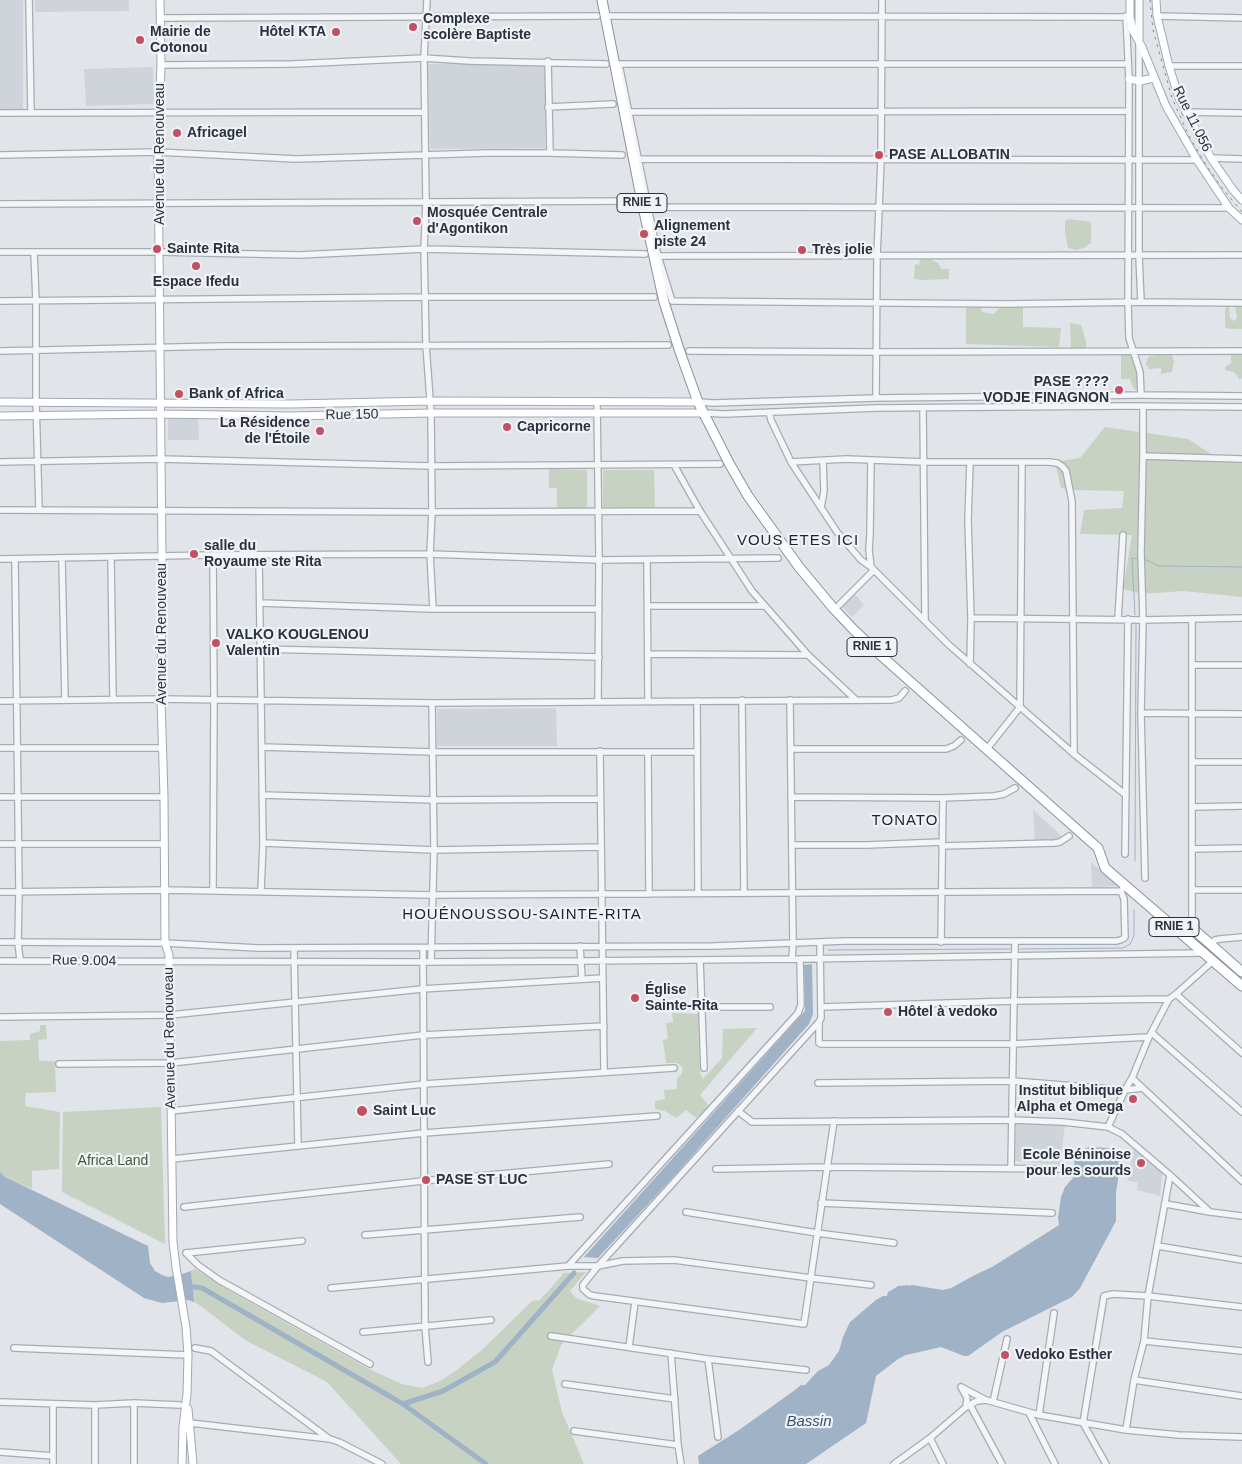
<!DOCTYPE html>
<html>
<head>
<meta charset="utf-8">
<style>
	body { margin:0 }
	canvas { display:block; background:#e1e4e9 }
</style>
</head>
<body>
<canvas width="1242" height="1464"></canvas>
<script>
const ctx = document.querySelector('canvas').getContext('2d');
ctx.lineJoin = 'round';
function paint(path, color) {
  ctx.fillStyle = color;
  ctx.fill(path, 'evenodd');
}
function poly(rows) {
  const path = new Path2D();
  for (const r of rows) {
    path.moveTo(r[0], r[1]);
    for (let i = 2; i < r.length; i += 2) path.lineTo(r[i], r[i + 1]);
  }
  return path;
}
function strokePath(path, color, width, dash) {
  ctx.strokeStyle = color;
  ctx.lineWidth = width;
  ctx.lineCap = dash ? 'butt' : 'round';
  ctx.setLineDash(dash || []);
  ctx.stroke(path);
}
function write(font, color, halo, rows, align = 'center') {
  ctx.font = font + ' Arial,sans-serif';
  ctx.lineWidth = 4.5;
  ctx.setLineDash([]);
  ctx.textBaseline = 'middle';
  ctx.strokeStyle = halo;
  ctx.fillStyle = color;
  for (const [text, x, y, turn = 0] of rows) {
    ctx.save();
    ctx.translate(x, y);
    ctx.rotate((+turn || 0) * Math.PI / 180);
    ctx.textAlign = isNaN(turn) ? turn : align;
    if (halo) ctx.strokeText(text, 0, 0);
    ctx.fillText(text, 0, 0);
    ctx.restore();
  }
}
paint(poly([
	[0,0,23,0,23,110,0,110],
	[35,0,129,0,129,11,35,12],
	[545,62,545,148,430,149,428,64],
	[153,67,154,104,86,106,84,69],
	[168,417,198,417,199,440,168,440],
	[854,593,864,605,852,617,841,606],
	[556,708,557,746,437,746,437,709],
	[1033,810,1063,837,1056,840,1035,841],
	[1091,862,1119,886,1092,887],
	[1016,1123,1065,1125,1060,1165,1015,1161],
	[1135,1149,1162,1173,1160,1196,1137,1190,1138,1183,1127,1180,1133,1152]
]), '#cfd3da');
paint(poly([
	[1068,219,1091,222,1091,243,1084,248,1076,250,1068,248,1065,232,1065,222],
	[924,259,930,259,938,263,941,269,949,269,949,279,925,280,914,279,915,264,919,265,920,260],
	[1229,306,1230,318,1234,321,1236,320,1237,317,1235,308,1238,306,1242,307,1242,329,1230,329,1225,327,1225,309],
	[966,307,981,307,982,312,994,314,999,308,1023,308,1023,327,1061,328,1059,347,966,344],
	[1070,323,1081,325,1086,341,1086,348,1075,352,1071,350],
	[1127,351,1134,354,1139,381,1136,390,1133,387,1130,379,1121,379,1121,354],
	[1231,351,1242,352,1242,378,1240,380,1234,372,1225,370,1226,366,1231,363],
	[1171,352,1174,361,1172,372,1161,374,1161,368,1149,369,1146,364,1148,357],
	[1105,427,1188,439,1222,461,1242,461,1242,597,1183,591,1142,594,1123,589,1132,535,1080,534,1084,510,1122,508,1124,491,1073,490,1061,488,1055,462,1080,458],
	[549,469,587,470,587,508,557,508,557,488,549,488],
	[603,470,654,470,655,507,603,507],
	[672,1013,698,1014,700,1073,703,1079,722,1058,723,1029,757,1028,700,1095,709,1106,696,1118,686,1110,676,1118,665,1111,655,1109,655,1101,665,1099,664,1090,677,1089,677,1078,681,1075,683,1070,681,1066,677,1063,666,1063,663,1040,668,1039,666,1023,673,1022],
	[40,1025,46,1025,47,1039,38,1040,39,1061,55,1061,56,1092,26,1093,25,1106,60,1112,59,1169,32,1171,32,1189,5,1177,0,1172,0,1041,30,1040,30,1034,40,1031],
	[161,1107,165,1244,62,1192,63,1112],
	[195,1269,233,1293,371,1370,402,1384,422,1388,440,1381,457,1370,484,1348,532,1301,540,1300,564,1273,586,1272,570,1291,576,1298,600,1306,561,1345,552,1370,562,1412,584,1464,401,1464,327,1382,245,1340,198,1304,194,1302,191,1271]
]), '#c7d2c3');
paint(poly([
	[812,964,813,1014,809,1024,673,1177,598,1258,584,1257,805,1011,804,965],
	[1089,1147,1108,1148,1113,1150,1118,1156,1120,1165,1116,1193,1116,1221,1080,1288,1072,1297,1002,1332,968,1356,964,1356,941,1347,906,1355,898,1359,876,1376,866,1423,806,1464,699,1464,698,1456,739,1430,795,1390,801,1385,805,1385,818,1371,829,1365,839,1351,843,1337,850,1322,876,1300,883,1296,887,1296,888,1292,892,1290,898,1286,909,1285,909,1286,912,1285,943,1290,951,1288,975,1275,992,1267,1056,1227,1059,1225,1058,1218,1061,1197,1065,1187,1073,1178,1075,1157,1081,1150],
	[0,1172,5,1177,148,1246,150,1263,155,1271,162,1275,168,1277,182,1274,191,1271,194,1302,188,1300,162,1303,144,1298,0,1204]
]), '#9fb2c6');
strokePath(poly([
	[1144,559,1159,566,1242,567],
	[1135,615,1132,558,1140,559],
	[1135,861,1136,625],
	[1020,949,1123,948,1130,944,1134,936,1134,910],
	[828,950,1010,949]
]), '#9fb2c6', 1);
strokePath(poly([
	[188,1286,202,1288,403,1404,486,1464],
	[403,1404,443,1391,495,1362,574,1273]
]), '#9fb2c6', 5);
const minor = poly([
	[29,0,31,113],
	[427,0,424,58,426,202,424,249,426,345,431,413,432,512,430,554,433,609],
	[609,16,1130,17],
	[1126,16,1129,79,1128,302,1129,338,1140,372,1141,395],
	[1157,16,1242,18],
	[160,18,597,16],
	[1139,44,1139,256,1141,302],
	[548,61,550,153],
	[619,64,1128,64],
	[161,65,293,64,424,58,469,61,606,64],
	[1169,66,1242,66],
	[620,69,658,256,672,301,1007,304,1141,302,1242,303],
	[548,107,613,104],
	[630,112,1129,111],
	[1185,112,1242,113],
	[0,113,425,112],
	[0,155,158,152,296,159,487,153,550,153,622,155],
	[1211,158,1242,159],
	[639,159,1197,160],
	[0,204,633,201],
	[649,207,1229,208],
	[0,252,160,252,299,255,424,249,645,254],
	[34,252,36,301,36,401,39,509],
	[658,256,1242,255],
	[0,301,426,297,654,297],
	[0,351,222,346,668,345],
	[689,351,876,352,1242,351],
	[876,398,877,256,881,160,882,0],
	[597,402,599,560,598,701],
	[698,402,714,403,876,398,1141,395,1242,396],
	[1143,407,1143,456,1242,459],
	[923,408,925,620],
	[769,412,771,420,791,462,837,532,861,560,871,567,949,645,1074,754,1126,795],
	[704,413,724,414,876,408,1127,406,1242,407],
	[1143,456,1141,552,1143,620,1141,713,1145,878],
	[871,461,870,534,869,550,871,567],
	[0,462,160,459,431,466,720,464],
	[791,462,846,459,924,462,1049,462,1057,463,1062,466,1066,471,1072,501,1074,754],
	[970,462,968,520,971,618,970,664],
	[674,465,700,511,752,591,808,655,855,699],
	[821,508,824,491,823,461],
	[0,510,432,512,700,511],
	[213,555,214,700,213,891],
	[259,556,263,843,261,891],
	[111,557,113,699],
	[0,559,213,555,430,554,599,560,778,558],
	[15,559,19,891,18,942,20,960],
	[62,559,65,700],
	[647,560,648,701],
	[260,603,433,609,599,609],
	[839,605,874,570],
	[648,606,764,606],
	[971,618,1143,620,1242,618],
	[1118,619,1123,535],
	[1192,619,1192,928],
	[261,649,599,657],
	[648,654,808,655],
	[1192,665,1242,665],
	[742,700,744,893],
	[790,700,793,943,792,959],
	[0,701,161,699,432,703,892,700,899,698,905,691],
	[697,701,698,893],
	[1141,713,1242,714],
	[990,745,1020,707,1022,462],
	[262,747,433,752,697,752],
	[0,748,163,748],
	[791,749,946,749,954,746,961,740],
	[600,751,604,1072],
	[648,752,649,894],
	[1192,762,1242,762],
	[262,795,434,800,600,799],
	[0,797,164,797],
	[791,797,943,798,994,796,1004,794,1015,788],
	[1192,807,1242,806],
	[263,843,434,850,601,847],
	[0,844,164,844],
	[792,845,867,845,942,842],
	[942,846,1055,843,1060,842,1069,836],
	[1192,849,1242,848],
	[1125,854,1128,619],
	[1192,890,1242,890],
	[0,892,164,890,433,895,1121,891],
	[0,942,165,943,258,948,714,946,845,941,1117,941,1123,939,1125,937,1124,899,1121,891,1125,885],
	[941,942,943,798],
	[820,943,821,1018,819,1022,598,1266,586,1281,583,1285,583,1289,590,1295,595,1296,804,1324,834,1121],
	[1211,944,1215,940,1220,939,1242,937],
	[580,946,582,979],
	[294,948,298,1146],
	[423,948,425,1326,428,1362],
	[700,960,704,1068],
	[0,961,423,962,580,961,800,959,1203,953],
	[431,962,434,850,432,703],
	[1176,994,1242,1053],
	[702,1007,770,1007],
	[821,1007,1013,1001,1169,999,1176,994,1213,961],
	[0,1017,170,1015,422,989,603,978],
	[819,1023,819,1043,821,1044,1013,1044,1149,1037],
	[1152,1033,1242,1112],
	[59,1064,171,1063,423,1035,604,1026],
	[1132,1078,1242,1181],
	[818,1083,1013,1081,1125,1090,1143,1088],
	[171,1111,424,1084,674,1068],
	[738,1111,752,1122,1012,1120,1063,1122,1108,1127,1122,1134,1170,1175,1210,1212],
	[1108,1127,1125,1090,1132,1078,1149,1037,1169,999],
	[172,1159,424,1133,657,1116],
	[1011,1168,1015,942],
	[716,1169,826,1167,1065,1169],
	[821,1203,1052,1213],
	[1166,1204,1210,1212,1242,1216],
	[184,1207,423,1181,609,1164],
	[686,1212,817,1233,894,1243],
	[365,1235,580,1217],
	[1158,1246,1242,1260],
	[186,1253,198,1265,219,1280,370,1364],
	[186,1253,302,1241],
	[568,1266,798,1013,801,1005,800,959],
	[331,1288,568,1266,598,1266,623,1261,674,1260,811,1278,871,1285],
	[363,1332,491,1320],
	[551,1336,708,1359,806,1370],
	[1144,1341,1242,1351],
	[629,1347,635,1302],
	[14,1348,188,1355],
	[195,1348,211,1351,328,1438],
	[671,1353,678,1445,681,1464],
	[708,1359,718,1437],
	[1134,1380,1242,1396],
	[565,1384,675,1399],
	[961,1387,986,1400],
	[961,1387,967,1398,966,1407],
	[0,1402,95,1405,134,1403,180,1405],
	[993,1402,1007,1339],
	[95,1405,95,1464],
	[970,1405,1002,1464],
	[1029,1413,1055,1464],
	[1039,1415,1054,1313],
	[190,1423,330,1439,339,1442,382,1464],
	[1126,1430,1134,1380,1144,1341,1148,1296,1170,1175],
	[574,1431,678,1445],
	[930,1438,943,1464],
	[0,1452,53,1456],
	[53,1464,53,1404],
	[134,1464,134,1403],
	[894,1464,930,1438,966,1407,977,1401,986,1400,1039,1415,1126,1430,1179,1435,1242,1437],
	[1106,1464,1083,1423,1104,1296,1113,1294,1148,1296,1242,1307]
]);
const major = poly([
	[160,0,161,65,158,152,162,556,161,699,164,797,165,943,169,955,173,1242,176,1267,186,1327,188,1355,187,1394,183,1427,182,1464],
	[1130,0,1130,17,1133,31,1142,47,1166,106,1197,160,1229,208,1242,220],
	[1139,0,1139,39],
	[1156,0,1157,16,1169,66,1179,98,1211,158,1233,190,1242,200],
	[1129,79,1140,81,1154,78],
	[0,402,291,404,430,401,698,402],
	[0,416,161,414,291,416,431,413,704,413],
	[188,1409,193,1464]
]);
const highway = poly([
	[602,0,643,207,664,302,680,352,698,402,729,463,748,496,799,567,834,609,853,629,877,652,1098,848,1105,868,1242,986],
	[1192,928,1242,972]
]);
strokePath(minor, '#a7abb3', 8);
strokePath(major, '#a1a9b4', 9);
strokePath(highway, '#89929e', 11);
strokePath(minor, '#f4f5f7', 5.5);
strokePath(major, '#fff', 7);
strokePath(highway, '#fff', 9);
strokePath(poly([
	[1150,0,1153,30,1172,98,1189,136,1208,168,1223,189,1242,212]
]), '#7c8491', 1, [2.5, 5]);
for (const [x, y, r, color] of [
	[413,27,5,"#c54f62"],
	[336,32,5,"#c54f62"],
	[140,40,5,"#c54f62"],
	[177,133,5,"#c54f62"],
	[879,155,5,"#c54f62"],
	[417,221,5,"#c54f62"],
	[644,234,5,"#c54f62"],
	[157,249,5,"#c54f62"],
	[802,250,5,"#c54f62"],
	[196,266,5,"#c54f62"],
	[1119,390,5,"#c54f62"],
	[179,394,5,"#c54f62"],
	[507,427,5,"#c54f62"],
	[320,431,5,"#c54f62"],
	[194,554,5,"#c54f62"],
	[216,643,5,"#c54f62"],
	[635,998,5,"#c54f62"],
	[888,1012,5,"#c54f62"],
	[1133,1099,5,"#c54f62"],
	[362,1111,6,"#c54f62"],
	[1141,1163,5,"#c54f62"],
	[426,1180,5,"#c54f62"],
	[1005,1355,5,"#c54f62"]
]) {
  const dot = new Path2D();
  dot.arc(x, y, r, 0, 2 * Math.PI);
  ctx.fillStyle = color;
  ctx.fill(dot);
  strokePath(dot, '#f0f3f6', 2);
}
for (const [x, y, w] of [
	[642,203,50],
	[872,647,50],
	[1174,927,50]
]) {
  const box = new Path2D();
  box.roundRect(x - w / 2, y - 9.5, w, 19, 4);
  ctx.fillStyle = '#f0f3f6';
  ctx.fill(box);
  strokePath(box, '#2b323f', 1);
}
write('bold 12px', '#2b323f', null, [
	["RNIE 1",642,203],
	["RNIE 1",872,647],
	["RNIE 1",1174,927]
]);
write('bold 14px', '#2b323f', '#f0f3f6', [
	["Complexe",423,19],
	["scolère Baptiste",423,35],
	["Mairie de",150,32],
	["Cotonou",150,48],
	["Hôtel KTA",326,32,"right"],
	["Africagel",187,133],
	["PASE ALLOBATIN",889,155],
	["Mosquée Centrale",427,213],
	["d'Agontikon",427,229],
	["Alignement",654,226],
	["piste 24",654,242],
	["Sainte Rita",167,249],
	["Très jolie",812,250],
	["Espace Ifedu",196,282,"center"],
	["PASE ????",1109,382,"right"],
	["VODJE FINAGNON",1109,398,"right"],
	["Bank of Africa",189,394],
	["La Résidence",310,423,"right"],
	["de l'Étoile",310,439,"right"],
	["Capricorne",517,427],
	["salle du",204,546],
	["Royaume ste Rita",204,562],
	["VALKO KOUGLENOU",226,635],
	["Valentin",226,651],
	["Église",645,990],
	["Sainte-Rita",645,1006],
	["Hôtel à vedoko",898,1012],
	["Institut biblique",1123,1091,"right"],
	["Alpha et Omega",1123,1107,"right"],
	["Saint Luc",373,1111],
	["Ecole Béninoise",1131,1155,"right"],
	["pour les sourds",1131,1171,"right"],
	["PASE ST LUC",436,1180],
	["Vedoko Esther",1015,1355]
], 'left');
write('14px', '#2b323f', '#f0f3f6', [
	["Rue 11.056",1192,119,64],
	["Avenue du Renouveau",160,154,-90],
	["Rue 150",352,415,-1],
	["Avenue du Renouveau",162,634,-90],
	["Rue 9.004",84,961,1],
	["Avenue du Renouveau",170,1038,-91]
]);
write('14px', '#3f5a39', '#f0f3f6', [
	["Africa Land",113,1161]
]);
ctx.letterSpacing = '1px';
write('15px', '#1d2330', '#f0f3f6', [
	["VOUS ETES ICI",798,541],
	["TONATO",905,821],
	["HOUÉNOUSSOU-SAINTE-RITA",522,915]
]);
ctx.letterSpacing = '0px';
write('italic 15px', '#375170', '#f0f3f6', [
	["Bassin",809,1422]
]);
</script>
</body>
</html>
